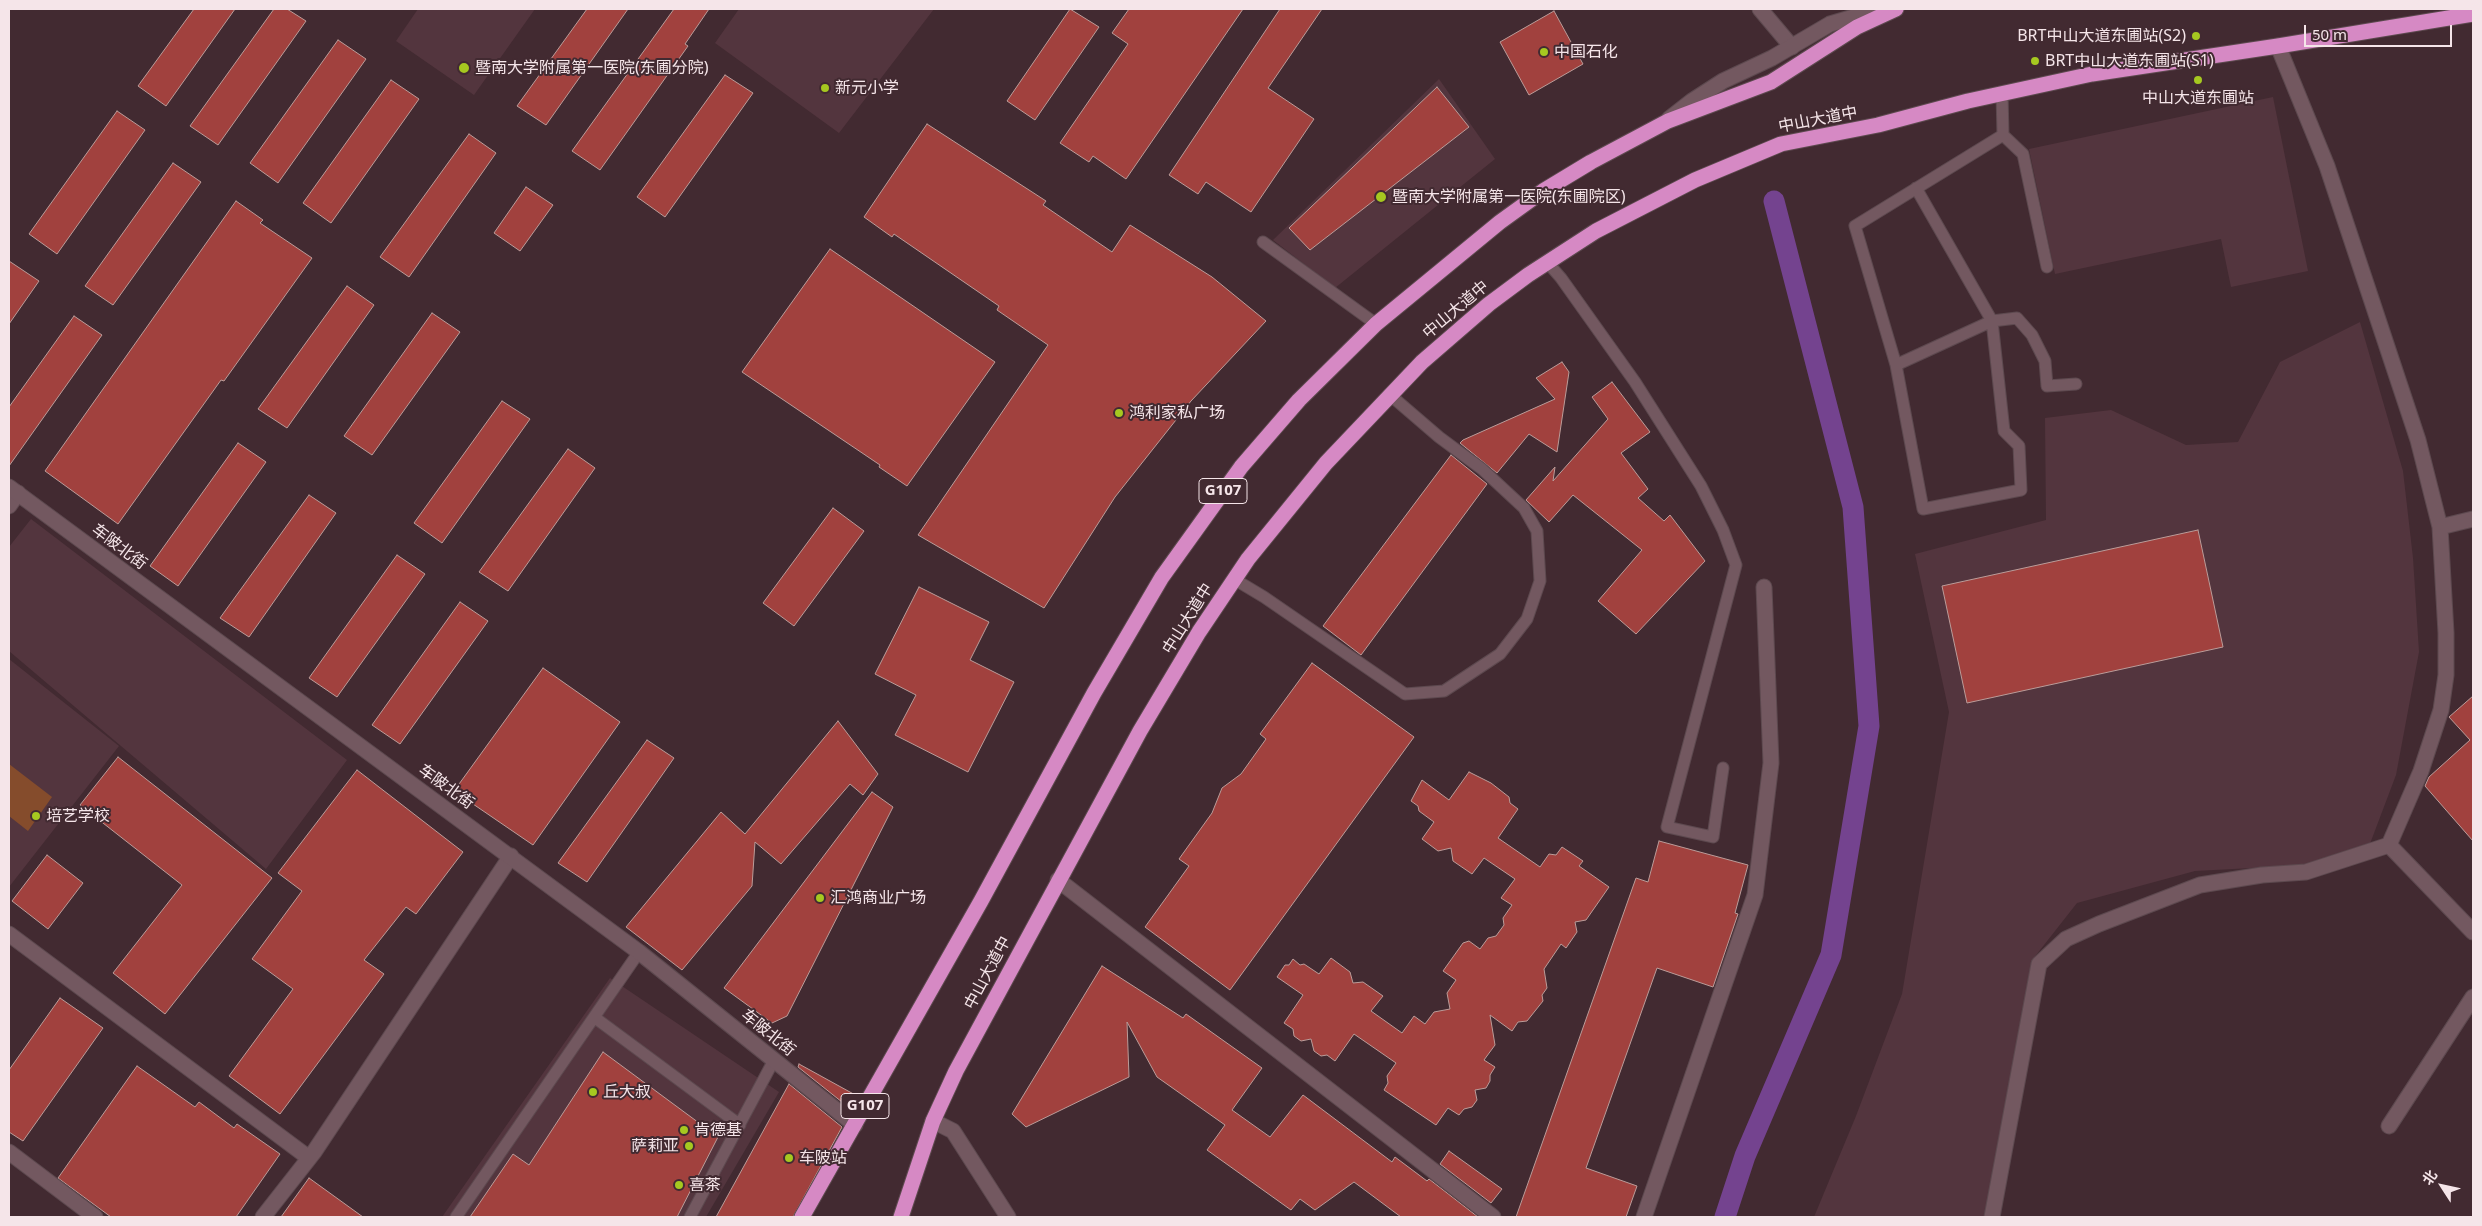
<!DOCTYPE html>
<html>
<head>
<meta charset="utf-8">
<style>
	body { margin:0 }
	#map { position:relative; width:2482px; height:1226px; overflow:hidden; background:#422a31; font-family:"Noto Sans","Noto Sans SC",sans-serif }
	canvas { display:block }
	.frame { position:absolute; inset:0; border:10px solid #f5e5e9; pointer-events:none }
	.north { position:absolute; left:2417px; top:1161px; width:50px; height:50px; -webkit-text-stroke:4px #422a31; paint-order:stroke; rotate:305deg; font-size:14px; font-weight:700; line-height:20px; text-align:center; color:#f5e5e9 }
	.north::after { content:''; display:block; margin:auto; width:18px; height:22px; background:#f5e5e9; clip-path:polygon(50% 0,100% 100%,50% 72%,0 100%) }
	.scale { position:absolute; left:2304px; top:25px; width:148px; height:22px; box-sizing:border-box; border:2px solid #f5e5e9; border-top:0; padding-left:6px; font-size:15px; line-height:18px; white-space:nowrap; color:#f5e5e9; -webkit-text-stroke:4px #422a31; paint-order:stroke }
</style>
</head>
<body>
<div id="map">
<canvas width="2482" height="1226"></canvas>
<div class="frame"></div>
<div class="north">北</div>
<div class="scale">50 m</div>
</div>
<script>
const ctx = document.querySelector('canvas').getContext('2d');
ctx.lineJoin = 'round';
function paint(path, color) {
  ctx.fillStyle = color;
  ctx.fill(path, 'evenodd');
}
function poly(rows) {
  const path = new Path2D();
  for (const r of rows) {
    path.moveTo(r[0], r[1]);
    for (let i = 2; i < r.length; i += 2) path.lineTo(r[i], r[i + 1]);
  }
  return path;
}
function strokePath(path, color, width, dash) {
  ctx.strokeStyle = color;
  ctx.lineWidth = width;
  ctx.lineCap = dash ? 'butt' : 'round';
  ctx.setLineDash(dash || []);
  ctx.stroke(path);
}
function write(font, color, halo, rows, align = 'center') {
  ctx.font = font + ' "Noto Sans","Noto Sans SC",sans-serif';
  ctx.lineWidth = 4;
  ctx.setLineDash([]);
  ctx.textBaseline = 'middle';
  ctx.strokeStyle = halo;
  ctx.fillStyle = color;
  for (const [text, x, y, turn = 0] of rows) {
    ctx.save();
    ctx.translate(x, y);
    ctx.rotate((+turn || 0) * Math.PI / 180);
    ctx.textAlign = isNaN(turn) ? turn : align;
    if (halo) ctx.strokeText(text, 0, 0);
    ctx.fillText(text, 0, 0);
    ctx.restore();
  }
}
paint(poly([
	[418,9,535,9,474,95,396,41],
	[739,9,934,9,839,133,715,43],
	[1439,79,1495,159,1335,288,1273,240],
	[2273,97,2308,271,2231,287,2221,239,2055,274,2029,149],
	[2360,322,2403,471,2413,558,2419,652,2396,775,2368,849,2328,864,2195,871,2077,903,2033,959,1989,1217,1814,1217,1856,1116,1902,994,1949,712,1915,554,2046,520,2045,418,2111,410,2186,445,2238,442,2280,362],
	[31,519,347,760,266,869,9,651,9,547],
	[9,659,119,746,9,887],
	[610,978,779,1092,706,1217,442,1217]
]), '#53353e');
paint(poly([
	[9,764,52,797,28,831,9,816]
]), '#854c2c');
strokePath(poly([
	[1725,1217,1745,1156,1831,955,1869,726,1853,507,1774,201]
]), '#74438f', 21);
const building = poly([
	[194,9,235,9,166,106,138,86,194,9],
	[274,9,287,9,306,21,218,145,190,126,274,9],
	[587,9,628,9,546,125,517,106,587,9],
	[674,9,709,9,685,44,688,46,600,170,572,151,674,9],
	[1070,9,1099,27,1035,120,1007,101,1070,9],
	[1129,9,1243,9,1126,179,1093,156,1089,162,1060,143,1128,44,1112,33,1129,9],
	[1280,9,1322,9,1268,88,1314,119,1251,212,1206,182,1198,194,1169,175,1280,9],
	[1554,11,1583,64,1529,95,1500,42,1554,11],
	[338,40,366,59,278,183,250,163,338,40],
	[725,75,753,93,665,217,637,197,725,75],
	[391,80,419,99,331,223,303,203,391,80],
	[1437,87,1469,127,1310,250,1289,228,1437,87],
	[117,111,145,130,57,254,29,234,117,111],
	[927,124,1046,201,1043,205,1112,252,1130,225,1212,277,1266,321,1191,401,1115,497,1044,608,918,535,1048,345,997,310,999,306,894,234,892,237,864,217,927,124],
	[469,134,496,153,409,277,380,257,469,134],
	[173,163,201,182,113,305,85,286,173,163],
	[526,187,553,205,520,251,494,233,526,187],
	[236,201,263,220,260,223,312,258,224,381,221,380,118,524,45,471,236,201],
	[830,249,995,362,907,486,879,467,880,465,742,372,830,249],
	[9,261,39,281,9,324,9,261],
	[347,286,374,305,287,428,258,409,347,286],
	[432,313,460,332,372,455,344,436,432,313],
	[74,316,102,335,9,466,9,407,74,316],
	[1562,362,1569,372,1557,452,1529,434,1497,473,1460,443,1463,440,1555,399,1536,378,1562,362],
	[1612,382,1650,432,1621,453,1648,489,1638,498,1664,521,1670,515,1705,561,1636,634,1598,601,1642,550,1573,495,1549,522,1526,500,1555,467,1553,481,1608,419,1592,397,1612,382],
	[502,401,530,419,442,543,414,523,502,401],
	[238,443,266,462,178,586,150,566,238,443],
	[568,449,595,468,508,591,479,572,568,449],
	[1451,455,1487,484,1361,655,1323,626,1451,455],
	[309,495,336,513,249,637,220,618,309,495],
	[833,508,864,531,794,626,763,603,833,508],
	[2198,530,2223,647,1967,703,1942,586,2198,530],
	[397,555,425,574,337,697,309,678,397,555],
	[919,587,989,622,970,660,1014,682,968,772,895,735,916,695,875,674,919,587],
	[460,602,488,621,400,744,372,725,460,602],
	[1312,663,1414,737,1230,990,1145,927,1189,866,1179,859,1212,813,1222,788,1241,774,1266,739,1260,734,1312,663],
	[543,668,620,722,533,845,454,791,543,668],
	[2473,696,2473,841,2425,786,2429,777,2470,740,2449,717,2473,696],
	[838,721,878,774,863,795,850,784,781,864,755,842,752,886,682,970,626,927,721,812,745,834,838,721],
	[647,740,674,758,587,882,558,863,647,740],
	[118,757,272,878,165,1014,113,973,182,885,80,805,118,757],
	[357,770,463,852,416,914,406,907,364,960,384,974,280,1114,229,1076,293,989,252,959,302,891,278,873,357,770],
	[1469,772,1491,783,1509,797,1510,803,1518,809,1498,838,1540,867,1549,854,1556,855,1562,847,1583,861,1579,866,1609,887,1586,920,1575,922,1577,932,1566,948,1561,944,1544,969,1547,988,1542,995,1543,1001,1527,1021,1518,1022,1512,1031,1490,1015,1495,1045,1484,1060,1495,1067,1490,1075,1490,1081,1486,1088,1475,1090,1477,1100,1472,1107,1464,1109,1459,1115,1448,1108,1436,1125,1384,1090,1388,1083,1387,1076,1396,1063,1354,1034,1335,1061,1327,1055,1321,1056,1314,1051,1311,1039,1301,1041,1294,1036,1293,1029,1284,1023,1303,995,1277,977,1285,965,1289,965,1293,959,1300,965,1304,964,1319,974,1331,958,1350,972,1353,983,1363,982,1383,996,1371,1011,1402,1033,1414,1016,1425,1024,1434,1012,1450,1009,1447,993,1456,980,1443,971,1463,943,1469,941,1480,949,1488,938,1496,936,1504,925,1503,918,1512,905,1501,898,1515,879,1484,858,1472,874,1453,861,1451,848,1438,851,1422,839,1434,822,1419,811,1418,806,1411,801,1422,780,1449,800,1469,772],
	[872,792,893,807,787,1016,772,1023,724,988,872,792],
	[1659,841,1748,865,1735,913,1738,914,1713,987,1657,968,1586,1168,1637,1186,1626,1217,1516,1217,1636,878,1648,882,1659,841],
	[47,855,83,883,48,929,12,901,47,855],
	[1102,966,1183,1018,1186,1014,1262,1068,1232,1110,1270,1137,1303,1095,1392,1162,1395,1157,1427,1181,1429,1179,1478,1217,1401,1217,1354,1182,1315,1210,1300,1199,1291,1210,1207,1150,1225,1125,1157,1077,1127,1022,1129,1077,1026,1127,1012,1114,1102,966],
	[60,998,103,1028,23,1141,9,1132,9,1070,60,998],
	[603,1052,718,1137,677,1217,470,1217,513,1154,529,1165,603,1052],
	[799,1064,859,1097,852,1110,798,1067,799,1064],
	[137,1066,195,1107,199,1102,234,1128,237,1124,280,1154,236,1217,111,1217,58,1178,137,1066],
	[789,1084,842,1127,793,1217,716,1217,789,1084],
	[1449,1151,1502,1189,1491,1203,1440,1164,1449,1151],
	[309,1178,363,1217,281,1217,309,1178]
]);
paint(building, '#a1413e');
strokePath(building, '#bb9c99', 1);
const lane = poly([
	[2003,135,2023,154,2047,267],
	[1916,188,1992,321,2004,431,2019,446,2021,490,1923,509,1896,365,1855,226,2003,135,2002,93],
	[1263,242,1376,324],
	[1547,262,1561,278,1635,382,1701,486,1723,530,1736,565,1667,827,1713,837,1723,768],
	[1896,365,1992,321,2017,318,2032,335,2045,361,2047,386,2076,384],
	[1234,579,1264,597,1405,694,1444,691,1500,654,1527,619,1540,581,1537,531,1524,508,1482,469,1439,437,1389,394],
	[594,1017,740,1125],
	[456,1217,639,952],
	[690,1217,774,1060]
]);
const street = poly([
	[1760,9,1792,47],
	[9,506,18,493],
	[2440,527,2473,519],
	[2389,845,2473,932],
	[1058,880,1493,1217],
	[9,934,309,1158],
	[933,1121,953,1131,1008,1217],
	[2389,1126,2473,997],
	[9,1152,95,1217],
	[263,1217,314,1152,511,856],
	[1644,1217,1755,895,1771,763,1764,587],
	[1992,1217,2039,964,2066,939,2099,924,2200,885,2262,875,2306,872,2389,845,2421,771,2441,710,2446,675,2446,633,2440,527,2418,440,2327,166,2278,46]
]);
const secondary = poly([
	[1669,119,1692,101,1723,81,1772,58,1830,24,1881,9],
	[9,487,639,952,855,1125]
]);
const highway = poly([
	[802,1217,981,901,1094,693,1162,577,1241,467,1299,400,1376,324,1500,222,1543,191,1591,162,1668,121,1771,82,1857,27,1896,9],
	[901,1217,933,1121,956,1071,1140,731,1199,632,1248,559,1326,463,1422,362,1489,304,1528,275,1596,231,1695,180,1781,144,1878,125,1968,101,2092,74,2278,46,2473,14]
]);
strokePath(lane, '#5d494f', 13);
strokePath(street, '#5d494f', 17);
strokePath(secondary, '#5d494f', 17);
strokePath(highway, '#5d494f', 17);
strokePath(lane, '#735860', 11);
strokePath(street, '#735860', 15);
strokePath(secondary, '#735860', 15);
strokePath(highway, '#d689c4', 15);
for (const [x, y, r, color] of [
	[2196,36,5,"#a6c820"],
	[1544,52,5,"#a6c820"],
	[2035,61,5,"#a6c820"],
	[464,68,6,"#a6c820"],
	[2198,80,5,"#a6c820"],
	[825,88,5,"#a6c820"],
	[1381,197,6,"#a6c820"],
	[1119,413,5,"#a6c820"],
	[36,816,5,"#a6c820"],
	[820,898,5,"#a6c820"],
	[593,1092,5,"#a6c820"],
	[684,1130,5,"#a6c820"],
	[689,1146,5,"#a6c820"],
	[789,1158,5,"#a6c820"],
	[679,1185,5,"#a6c820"]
]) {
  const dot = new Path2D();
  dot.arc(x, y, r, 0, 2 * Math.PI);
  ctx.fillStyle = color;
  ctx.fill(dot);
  strokePath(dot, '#422a31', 2);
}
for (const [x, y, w] of [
	[1223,491,48],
	[865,1106,48]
]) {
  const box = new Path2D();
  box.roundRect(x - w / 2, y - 12.5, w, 25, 4);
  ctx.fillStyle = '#422a31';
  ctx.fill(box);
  strokePath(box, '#f5e5e9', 1);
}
write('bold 15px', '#f5e5e9', null, [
	["G107",1223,491],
	["G107",865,1106]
]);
write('16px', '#f5e5e9', '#422a31', [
	["BRT中山大道东圃站(S2)",2186,36,"right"],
	["中国石化",1554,52],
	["BRT中山大道东圃站(S1)",2045,61],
	["暨南大学附属第一医院(东圃分院)",475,68],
	["新元小学",835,88],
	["中山大道东圃站",2198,98,"center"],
	["暨南大学附属第一医院(东圃院区)",1392,197],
	["鸿利家私广场",1129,413],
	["培艺学校",46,816],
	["汇鸿商业广场",830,898],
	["丘大叔",603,1092],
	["肯德基",694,1130],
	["萨莉亚",679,1146,"right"],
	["车陂站",799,1158],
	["喜茶",689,1185]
], 'left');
write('16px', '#f5e5e9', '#422a31', [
	["中山大道中",1818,120,-11],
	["中山大道中",1456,310,-40],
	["车陂北街",119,547,37],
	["中山大道中",1188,619,-58],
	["车陂北街",446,787,36],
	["中山大道中",988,973,-62],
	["车陂北街",768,1033,39]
]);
</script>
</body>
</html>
